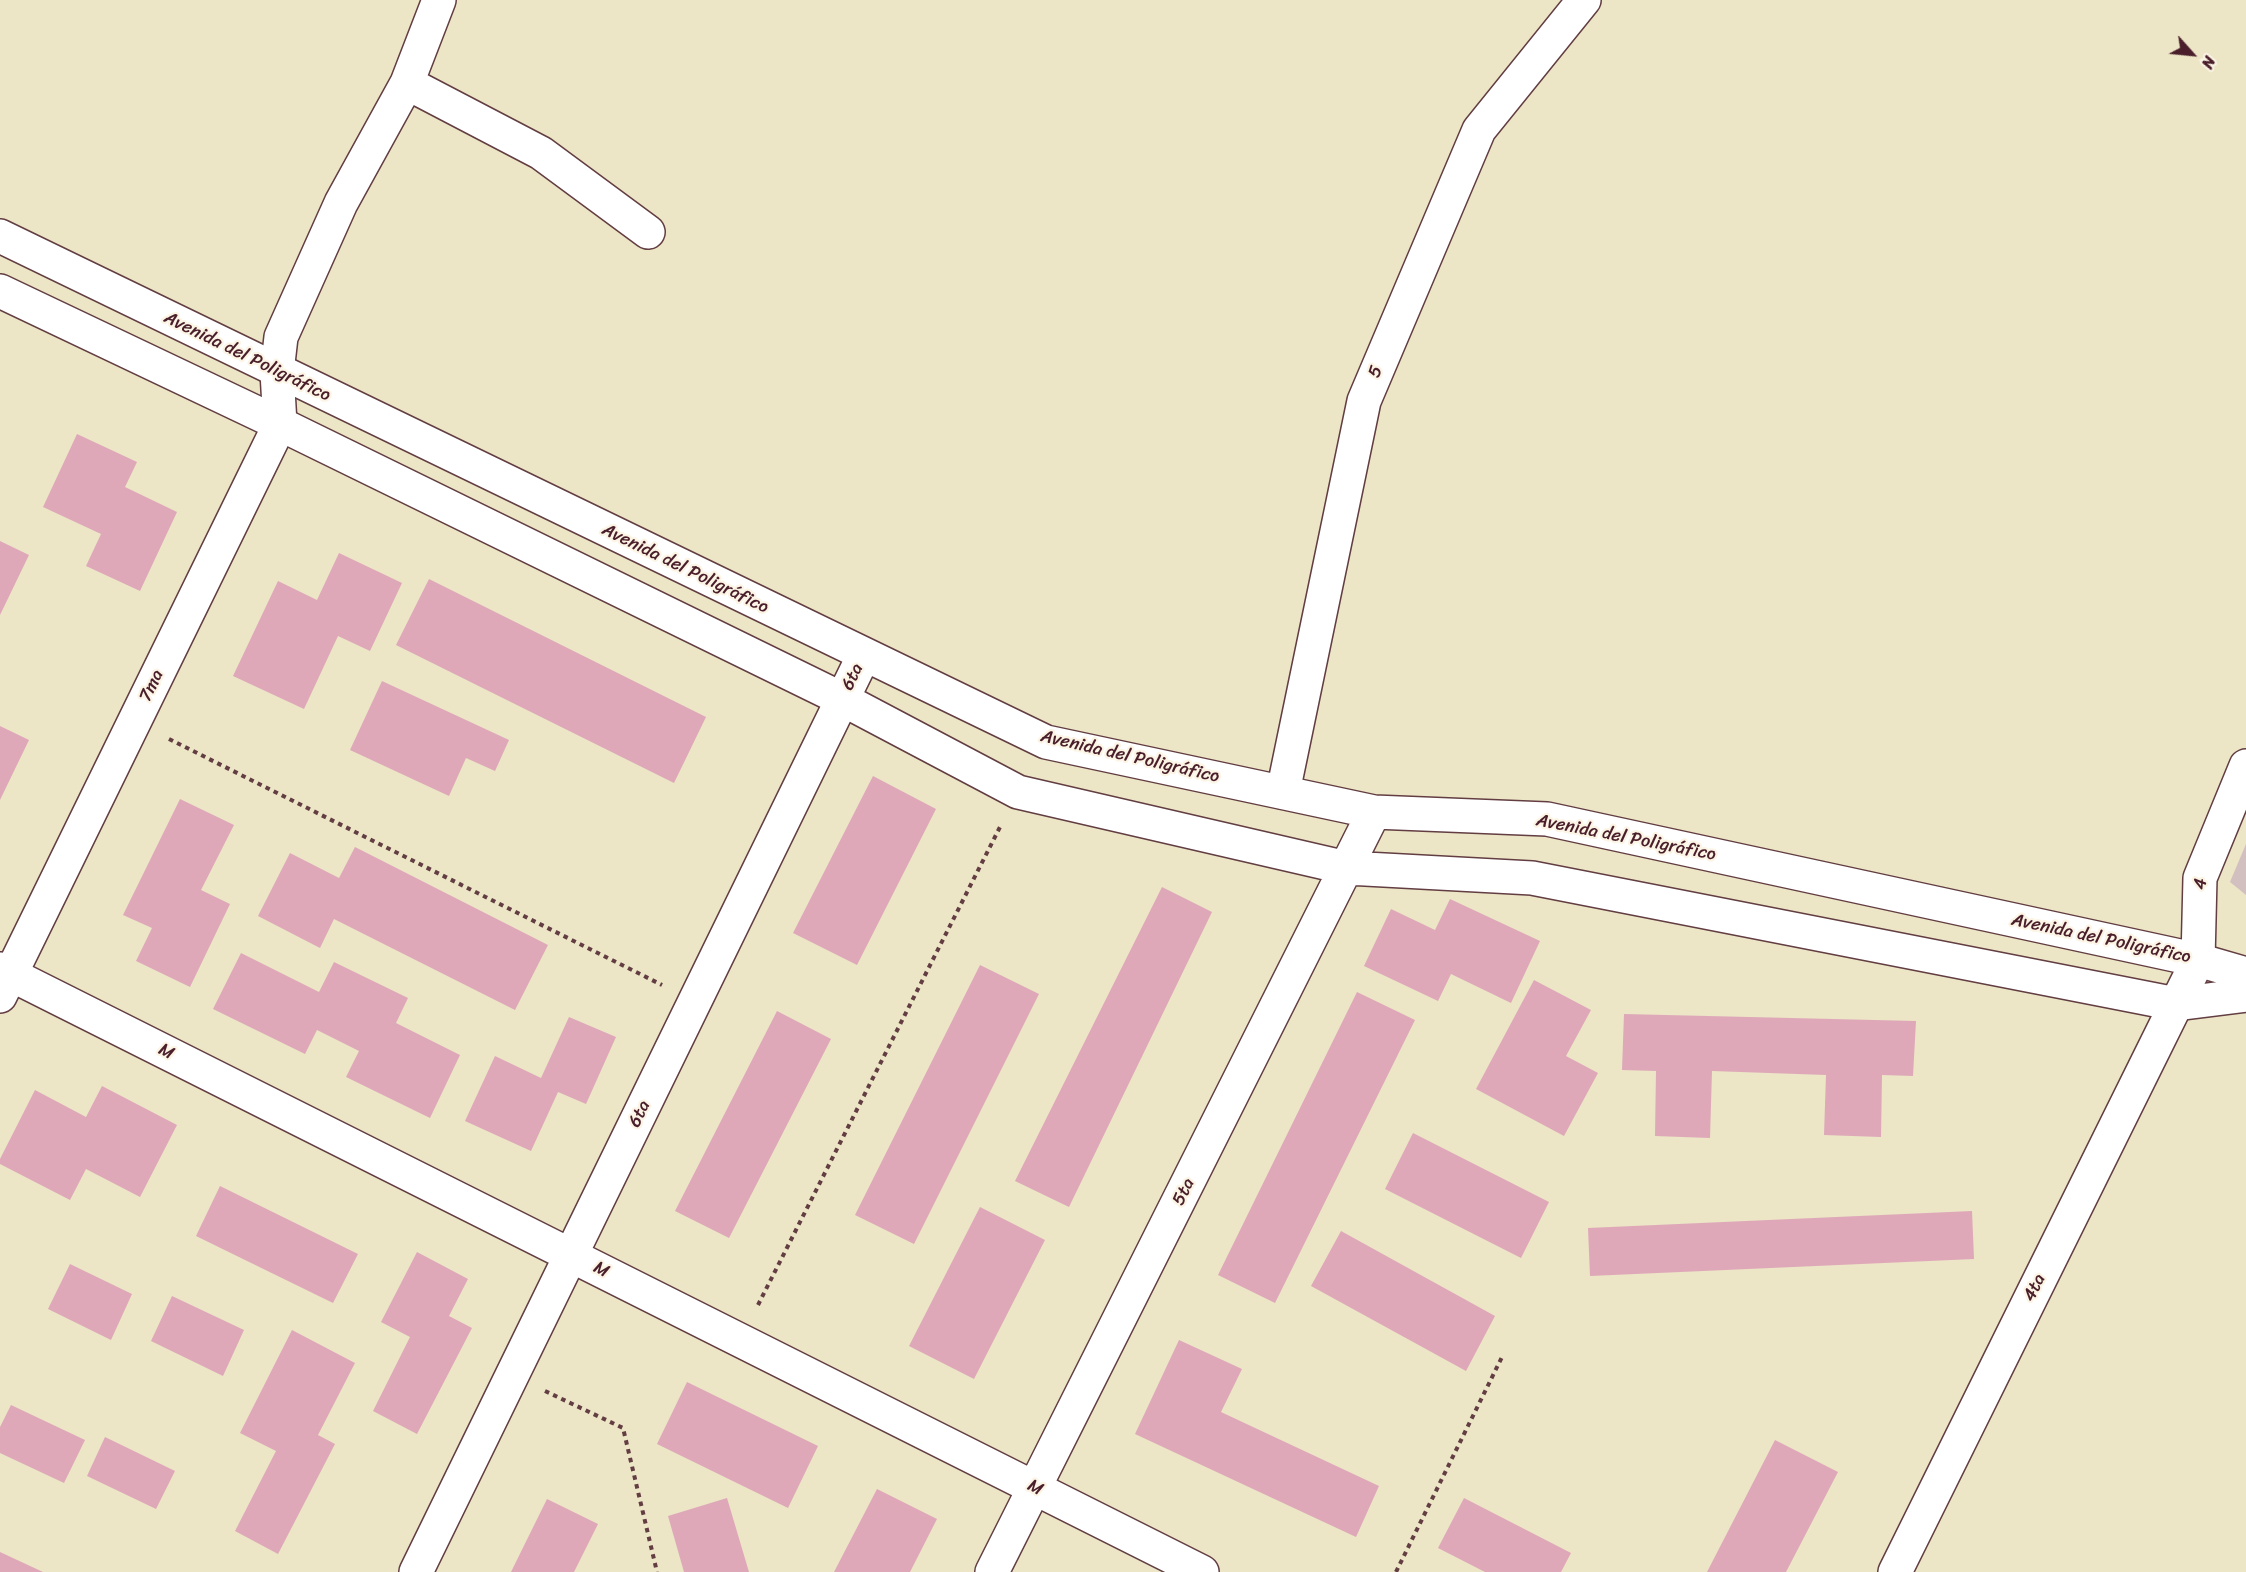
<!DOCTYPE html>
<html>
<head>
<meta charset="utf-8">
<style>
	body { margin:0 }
	#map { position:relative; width:2246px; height:1572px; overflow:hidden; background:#ece5c6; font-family:Sriracha,sans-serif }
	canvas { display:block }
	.north { position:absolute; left:2162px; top:24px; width:60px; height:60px; -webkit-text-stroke:4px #fcf5e5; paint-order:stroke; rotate:117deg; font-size:16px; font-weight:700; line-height:24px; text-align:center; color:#4a1f2b }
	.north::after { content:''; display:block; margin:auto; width:21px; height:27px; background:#4a1f2b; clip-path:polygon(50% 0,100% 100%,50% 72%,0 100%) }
</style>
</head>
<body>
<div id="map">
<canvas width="2246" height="1572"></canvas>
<div class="north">N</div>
</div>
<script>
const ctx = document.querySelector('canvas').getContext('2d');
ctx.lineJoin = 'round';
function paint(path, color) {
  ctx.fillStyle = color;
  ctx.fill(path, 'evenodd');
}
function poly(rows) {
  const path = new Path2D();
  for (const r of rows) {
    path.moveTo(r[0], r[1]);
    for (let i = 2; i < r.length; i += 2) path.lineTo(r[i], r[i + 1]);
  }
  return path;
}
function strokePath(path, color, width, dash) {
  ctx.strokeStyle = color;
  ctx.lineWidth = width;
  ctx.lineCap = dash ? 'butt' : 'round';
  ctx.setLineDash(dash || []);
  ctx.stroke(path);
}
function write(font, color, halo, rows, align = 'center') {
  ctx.font = font + ' Sriracha,sans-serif';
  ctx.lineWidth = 4.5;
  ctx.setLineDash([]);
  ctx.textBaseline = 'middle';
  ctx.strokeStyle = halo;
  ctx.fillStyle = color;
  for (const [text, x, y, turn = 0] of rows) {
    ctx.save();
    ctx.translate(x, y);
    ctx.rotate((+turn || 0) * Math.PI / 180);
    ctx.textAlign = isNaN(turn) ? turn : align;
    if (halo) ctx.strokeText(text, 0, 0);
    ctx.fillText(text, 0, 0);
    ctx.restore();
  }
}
paint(poly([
	[2246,844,2246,895,2230,882]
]), '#d2bfbf');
paint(poly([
	[77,434,137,462,125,487,177,512,140,591,86,566,101,534,43,507],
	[0,541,29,555,0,615],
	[339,553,402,583,370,651,338,636,304,709,233,676,278,581,317,600],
	[429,579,706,717,674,783,396,645],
	[382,681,509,740,495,771,466,758,449,796,350,750],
	[0,726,29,740,0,800],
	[873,776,936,809,857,965,793,933],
	[180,799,234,825,201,890,230,904,190,987,136,961,152,928,123,915],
	[355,847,548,945,515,1010,334,919,320,948,258,916,290,853,339,878],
	[1162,887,1212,912,1069,1207,1015,1181],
	[1450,899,1540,941,1511,1003,1451,974,1438,1001,1364,966,1391,909,1435,930],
	[241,953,319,992,334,962,408,998,396,1023,460,1055,430,1118,346,1077,359,1051,317,1030,305,1054,213,1009],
	[980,965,1039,994,914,1244,855,1215],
	[1534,980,1591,1010,1566,1056,1598,1073,1564,1136,1476,1089],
	[1357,992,1415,1020,1275,1303,1218,1275],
	[777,1011,831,1039,729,1238,675,1211],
	[1624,1014,1916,1021,1913,1076,1882,1075,1881,1137,1824,1135,1826,1075,1712,1071,1710,1138,1655,1136,1656,1071,1622,1070],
	[569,1017,616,1037,586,1104,558,1092,531,1151,465,1121,495,1056,541,1078],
	[102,1086,177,1125,140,1197,86,1169,70,1200,0,1164,0,1159,35,1090,86,1117],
	[1413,1133,1549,1202,1521,1258,1385,1189],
	[220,1186,358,1254,333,1303,196,1236],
	[980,1207,1045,1240,974,1379,909,1346],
	[1972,1211,1974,1259,1590,1276,1588,1228],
	[1341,1231,1495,1316,1466,1371,1311,1286],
	[417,1252,468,1279,449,1316,472,1328,417,1434,373,1411,410,1337,381,1322],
	[70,1264,132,1294,111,1340,48,1309],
	[172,1296,244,1330,223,1376,151,1341],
	[292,1330,355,1363,318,1435,335,1444,278,1554,235,1531,276,1451,240,1433],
	[1179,1340,1242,1369,1221,1412,1379,1486,1356,1537,1135,1434],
	[687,1382,818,1446,788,1508,657,1444],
	[11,1405,85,1440,64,1483,0,1453,0,1427],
	[105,1437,175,1471,156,1509,87,1476],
	[1775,1440,1838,1472,1786,1572,1707,1572],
	[877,1489,937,1519,910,1572,834,1572],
	[727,1498,749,1572,684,1572,668,1516],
	[1464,1498,1571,1553,1561,1572,1485,1572,1438,1548],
	[547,1499,598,1524,574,1572,511,1572],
	[0,1552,43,1572,0,1572]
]), '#dea8b9');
const minor = poly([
	[407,83,541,153,648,232],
	[1283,792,1364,401,1479,130,1584,0],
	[0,969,1202,1572],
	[0,996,280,424,277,372,281,337,341,203,407,83,439,0],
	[416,1572,864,655],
	[1895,1572,2198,960,2200,878,2246,766]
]);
const tertiary = poly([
	[0,236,1046,742,1374,812,1547,819,2198,960,2246,974],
	[0,291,280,424,842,699,1018,792,1347,868,1532,878,2176,1004,2246,995],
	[992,1572,1374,812]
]);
strokePath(minor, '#623d42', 36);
strokePath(tertiary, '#623d42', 36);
strokePath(poly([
	[169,739,662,985],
	[758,1305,1001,825],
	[545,1391,623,1428,657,1572],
	[1396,1572,1502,1357]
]), '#623d42', 4, [4.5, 4.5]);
strokePath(minor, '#fff', 33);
strokePath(tertiary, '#fff', 33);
write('18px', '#4a1f2b', '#fcf5e5', [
	["Avenida del Poligráfico",247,357,26],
	["5",1376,372,-67],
	["Avenida del Poligráfico",685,569,26],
	["6ta",853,677,-64],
	["7ma",152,686,-64],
	["Avenida del Poligráfico",1130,757,13],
	["Avenida del Poligráfico",1626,838,11],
	["4",2201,884,-82],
	["Avenida del Poligráfico",2101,939,12],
	["M",166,1052,27],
	["6ta",640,1114,-64],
	["5ta",1184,1192,-63],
	["M",601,1270,27],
	["4ta",2035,1288,-64],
	["M",1035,1488,27]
]);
</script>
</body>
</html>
